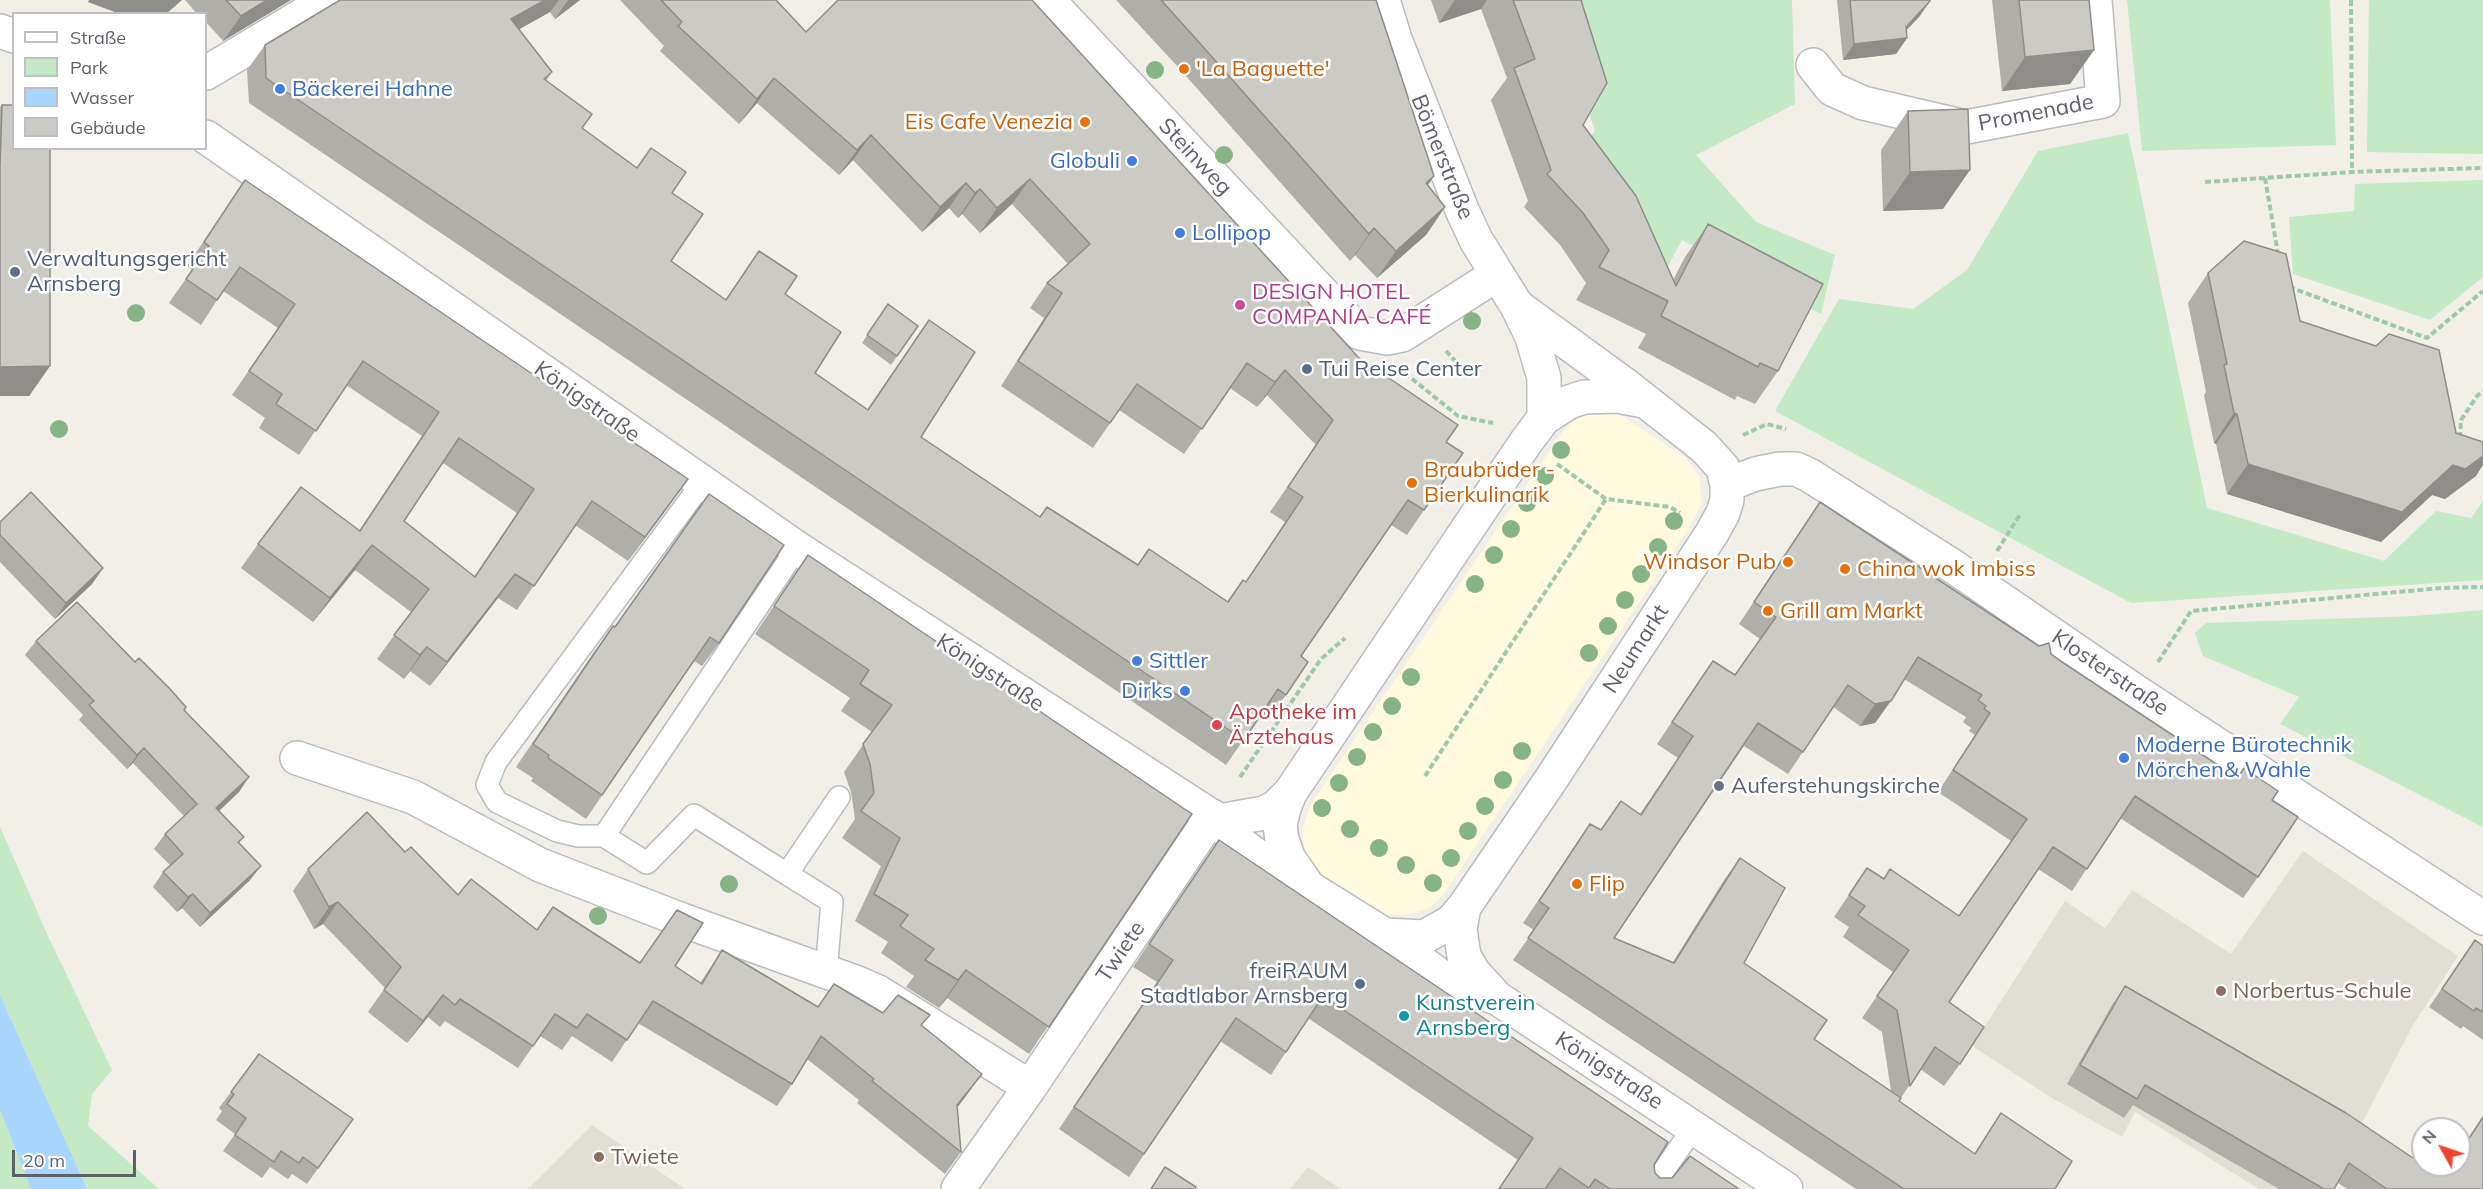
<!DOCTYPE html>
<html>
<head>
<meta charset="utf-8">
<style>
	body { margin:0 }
	#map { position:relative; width:2483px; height:1189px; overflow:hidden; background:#f1efe7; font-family:Mulish,sans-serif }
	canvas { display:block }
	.legend { position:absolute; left:12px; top:12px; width:195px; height:138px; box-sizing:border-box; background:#fff; border:2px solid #bfc0c3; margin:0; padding:8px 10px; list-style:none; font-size:18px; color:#5e6268 }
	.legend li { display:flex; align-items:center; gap:12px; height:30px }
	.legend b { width:30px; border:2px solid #bfc0c3 }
	.north { position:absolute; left:2411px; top:1117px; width:60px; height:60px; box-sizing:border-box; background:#fff; border:2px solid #bfc0c3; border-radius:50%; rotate:310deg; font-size:16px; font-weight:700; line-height:24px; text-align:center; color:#5e6268 }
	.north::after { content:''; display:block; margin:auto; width:21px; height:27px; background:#f0442e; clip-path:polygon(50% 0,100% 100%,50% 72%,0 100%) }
	.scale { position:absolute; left:12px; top:1150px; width:124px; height:27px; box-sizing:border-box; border:3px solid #5e6268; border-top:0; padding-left:8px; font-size:18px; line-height:21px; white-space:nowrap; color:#5e6268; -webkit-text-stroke:4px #fff; paint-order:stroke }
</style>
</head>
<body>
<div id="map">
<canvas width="2483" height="1189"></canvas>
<ul class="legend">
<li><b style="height:8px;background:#fff"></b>Straße</li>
<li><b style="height:16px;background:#c3e9c5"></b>Park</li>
<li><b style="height:16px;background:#a9d6ff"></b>Wasser</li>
<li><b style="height:16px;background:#cccac4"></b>Gebäude</li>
</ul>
<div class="north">N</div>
<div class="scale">20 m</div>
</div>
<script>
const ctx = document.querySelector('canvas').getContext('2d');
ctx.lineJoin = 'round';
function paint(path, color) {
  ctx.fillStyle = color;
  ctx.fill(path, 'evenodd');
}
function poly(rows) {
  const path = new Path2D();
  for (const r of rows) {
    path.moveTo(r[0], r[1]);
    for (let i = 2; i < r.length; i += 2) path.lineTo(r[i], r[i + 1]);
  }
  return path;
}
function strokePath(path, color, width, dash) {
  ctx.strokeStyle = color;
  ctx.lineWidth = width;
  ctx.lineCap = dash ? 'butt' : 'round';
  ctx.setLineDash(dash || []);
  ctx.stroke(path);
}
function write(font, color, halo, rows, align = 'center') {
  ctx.font = font + ' Mulish,sans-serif';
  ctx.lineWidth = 5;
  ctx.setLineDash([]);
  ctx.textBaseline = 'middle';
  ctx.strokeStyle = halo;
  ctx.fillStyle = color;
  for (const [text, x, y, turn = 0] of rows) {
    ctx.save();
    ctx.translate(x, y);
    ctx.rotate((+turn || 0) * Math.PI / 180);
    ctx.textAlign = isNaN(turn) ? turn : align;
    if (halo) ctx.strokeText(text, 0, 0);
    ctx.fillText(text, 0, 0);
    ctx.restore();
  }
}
paint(poly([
	[1596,412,1617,413,1685,457,1700,477,1701,504,1689,528,1443,895,1430,908,1404,915,1385,914,1320,873,1305,853,1302,830,1311,804,1559,437,1574,420]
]), '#fff9de');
paint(poly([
	[2303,851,2458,956,2413,1025,2328,1189,2259,1189,2135,1112,2122,1137,2052,1098,1972,1046,2065,901,2105,928,2132,890,2231,954],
	[592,1125,685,1189,528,1189],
	[1308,1167,1341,1189,1290,1189]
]), '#e1ded5');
paint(poly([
	[1554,0,1792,0,1795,104,1696,155,1756,222,1835,255,1821,314,1682,240,1666,270,1585,143,1595,131],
	[2127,0,2330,0,2336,145,2142,151],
	[2369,0,2483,0,2483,154,2367,152],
	[2128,133,2207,508,2384,561,2436,511,2471,518,2483,501,2483,580,2131,603,1775,411,1839,299,1913,309,1967,270,2038,151],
	[2483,180,2483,277,2430,320,2293,274,2289,217,2354,211,2355,184],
	[2483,610,2483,827,2280,724,2299,697,2203,656,2195,633,2206,623,2415,616],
	[0,827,48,936,112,1070,92,1094,88,1126,159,1189,87,1189,0,995],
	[0,1110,31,1189,0,1189]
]), '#c3e9c5');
paint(poly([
	[0,995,87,1189,31,1189,0,1110]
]), '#a9d6ff');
const lane = poly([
	[703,482,496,762,487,785,497,802,557,831,578,836,604,836,647,863,694,815,787,874,839,797],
	[604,836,797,548],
	[787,874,832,902,826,972],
	[1651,1189,1694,1127]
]);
const street = poly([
	[1048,0,1360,333,1387,338,1402,335,1496,275],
	[1383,0,1395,39,1462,210,1476,240,1517,306,1532,337,1544,378,1544,418],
	[0,31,14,36],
	[1813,65,1832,89,1863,103,1966,127,2103,101,2095,0],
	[206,73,328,0],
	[206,137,797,548,1219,821,1235,840,1256,855,1385,935,1439,975,1467,989,1497,998,1786,1189],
	[1727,485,1755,474,1780,469,1796,469,1809,475,1954,567,2138,693,2483,918],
	[297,758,413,797,540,865,682,920,855,982,878,992,1030,1087],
	[1219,821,1264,813,1276,807,1290,793],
	[1305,882,1289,859,1282,840,1280,825,1284,808,1290,793,1526,442,1544,418,1569,402,1584,397,1617,396,1644,401],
	[1464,907,1460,929,1464,956,1474,973,1497,998],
	[1385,935,1424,937,1451,922,1464,907,1550,781,1712,533,1723,513,1727,500,1727,485,1723,468,1704,447,1624,384,1517,306],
	[958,1189,1030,1087,1212,816]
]);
strokePath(lane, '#b9bcc1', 24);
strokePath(street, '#b9bcc1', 36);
strokePath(poly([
	[2351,0,2352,172],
	[2265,178,2278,254],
	[2205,182,2352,172,2483,168],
	[2289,287,2427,338,2483,291],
	[1446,351,1470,377],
	[1405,373,1458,416,1493,423],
	[1743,435,1767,424,1786,429],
	[2460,438,2461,420,2477,396,2483,391],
	[1557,464,1606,499,1670,507,1680,513],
	[1997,551,2021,513],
	[2158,662,2191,611,2441,588,2483,587],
	[1425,776,1606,499],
	[1240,777,1321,659,1345,638]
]), '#9ccaab', 4, [6, 3]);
strokePath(lane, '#fff', 21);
strokePath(street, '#fff', 33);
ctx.fillStyle = '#87b487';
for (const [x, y] of [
	[1155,70],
	[1224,155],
	[136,313],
	[1472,321],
	[59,429],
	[1561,450],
	[1545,476],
	[1527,503],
	[1674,521],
	[1511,529],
	[1658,547],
	[1494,555],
	[1641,574],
	[1475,584],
	[1625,600],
	[1608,626],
	[1589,653],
	[1411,677],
	[1392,706],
	[1373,732],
	[1522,751],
	[1357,757],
	[1503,780],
	[1339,783],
	[1485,806],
	[1322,808],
	[1350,829],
	[1468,831],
	[1379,848],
	[1451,858],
	[1406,865],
	[1433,883],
	[729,884],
	[598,916]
]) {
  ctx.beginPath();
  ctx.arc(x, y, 9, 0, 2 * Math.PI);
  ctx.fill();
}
paint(poly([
	[185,0,291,0,223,41,206,22,206,14,197,14],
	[340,0,580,0,555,19,550,12,519,29,552,72,546,81,582,128,672,193,671,261,726,300,785,294,815,373,867,410,929,320,921,437,1040,517,1138,565,1227,602,1243,580,1246,582,1285,522,1270,512,1316,445,1267,395,1257,407,1230,388,1184,454,1119,410,1093,448,1001,386,1044,318,1030,308,1047,283,1068,264,1012,204,980,233,962,214,958,218,949,208,922,232,853,160,839,175,757,103,739,124,660,51,664,46,620,0,776,0,806,32,1358,357,1446,442,1424,510,1407,535,1391,525,1301,656,1286,695,1268,720,1261,714,1226,765,249,103,247,70,265,45],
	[1116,0,1376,0,1434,176,1428,185,1445,207,1426,235,1377,278,1355,255,1350,261,1178,67],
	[1431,0,1581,0,1583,125,1673,280,1685,257,1708,224,1778,371,1755,404,1737,396,1735,400,1638,348,1646,334,1576,300,1586,283,1560,245,1524,207,1528,201,1491,100,1507,78,1481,9,1439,23],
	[1837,0,1930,0,1930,1,1919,17,1906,30,1907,38,1896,54,1843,60],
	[1992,0,2089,0,2094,50,2070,84,2002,91],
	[2,105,50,366,29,396,0,396,0,107],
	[1908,111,1943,209,1883,211,1881,150],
	[245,180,671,503,628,561,575,525,517,610,498,598,430,686,410,671,404,679,377,659,411,612,355,570,313,622,241,568,258,544,359,531,422,436,346,385,299,455,259,428,265,418,232,395,278,328,223,291,201,325,169,303,192,270,187,266],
	[443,463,517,513,474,577,404,521],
	[2208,273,2300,321,2456,433,2476,476,2445,499,2432,495,2381,542,2227,494,2216,444,2214,443,2204,395,2206,392,2188,303],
	[888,304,918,326,891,365,862,343],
	[709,494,719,643,702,666,694,661,586,819,531,781,533,778,516,767,596,649,615,627],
	[1820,502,2272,800,2258,877,2243,898,2120,818,2072,891,2038,869,1949,1002,1960,1064,1944,1086,1920,1069,1899,1101,1974,1154,2001,1113,2055,1189,1856,1189,1513,960,1534,930,1523,923,1590,824,1600,830,1640,814,1678,758,1657,744,1698,683,1735,675,1760,639,1739,624],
	[1904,679,1966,717,1963,722,1971,728,1969,731,1975,735,1938,792,2011,841,1959,916,1883,879,1867,868,1834,917,1849,927,1843,937,1893,972,1862,1018,1882,1032,1891,1091,1814,1039,1744,963,1740,858,1724,880,1673,962,1614,938,1744,746,1788,774,1833,707,1860,726,1875,723],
	[0,522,103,568,92,584,55,619,0,562],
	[808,555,1192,814,1029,1054,947,998,939,1008,906,987,914,976,881,953,888,942,855,921,881,866,842,838,855,819,851,792,844,772,872,732,841,711,850,698,755,634],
	[36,641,135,662,186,707,185,710,239,792,219,811,244,837,239,843,250,880,200,927,182,908,177,912,153,887,163,872,171,866,154,849,165,834,184,816,133,763,127,769,79,720,83,715,25,655],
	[1219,840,1654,1165,1655,1173,1660,1178,1739,1189,1498,1189,1518,1160,1308,1018,1271,1075,1220,1041,1129,1177,1059,1129,1157,982,1133,967],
	[405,852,458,895,537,930,640,963,675,966,700,983,722,950,818,1007,834,984,883,1013,922,1026,966,1096,957,1108,961,1152,945,1174,857,1103,859,1100,807,1059,792,1084,777,1106,638,1023,612,1062,572,1036,562,1050,540,1036,518,1068,445,1021,440,1027,428,1017,407,1043,368,1012,385,988,323,924,314,929,293,891,308,869],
	[2475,940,2483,946,2483,1040,2463,1026,2461,1029,2429,1007],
	[2125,986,2416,1160,2447,1171,2451,1165,2459,1165,2459,1152,2483,1116,2483,1189,2347,1189,2338,1183,2334,1189,2279,1189,2133,1105,2124,1118,2067,1084,2112,1005],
	[231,1092,353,1119,307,1184,292,1174,288,1179,270,1167,262,1178,223,1151,235,1134,216,1120,222,1111,219,1108]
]), '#afaea9');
paint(poly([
	[89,0,182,0,166,14,120,14,88,2],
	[267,0,291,0,223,41,241,16],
	[545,0,559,0,550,12,493,44,511,19],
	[568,0,580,0,555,19],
	[1455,0,1487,0,1481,9,1439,23],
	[1930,1,1919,17,1898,39,1907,38,1896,54,1843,60,1854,44,1906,27],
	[2094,50,2070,84,2002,91,2025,57],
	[774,78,757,103,739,124,757,99],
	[871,135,853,160,839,175,857,150],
	[1970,170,1943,209,1883,211,1910,172],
	[1434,176,1415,204,1426,183],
	[1030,179,1012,204,980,233,997,208],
	[966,183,949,208,922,232,940,207],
	[980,189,962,214,958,218,975,193],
	[1445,207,1426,235,1377,278,1396,251],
	[1374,228,1355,255,1350,261,1369,234],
	[50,366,29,396,0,396,0,367],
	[1285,370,1267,395,1257,407,1275,382],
	[2234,413,2237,414,2216,444,2214,443],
	[2483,456,2483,465,2476,476,2445,499,2432,495,2381,542,2227,494,2248,464,2453,465],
	[688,479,671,503,628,561,645,537],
	[372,545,355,570,313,622,330,598],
	[103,568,92,584,55,619,66,603],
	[515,574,498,598,430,686,447,662],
	[427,647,410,671,404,679,420,655],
	[1891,701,1875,723,1860,726,1875,704],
	[144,748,133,763,127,769,137,755],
	[249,777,239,792,206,823,216,808],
	[261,866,250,880,200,927,210,913],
	[193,894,182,908,177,912,188,897],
	[338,902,323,924,314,929,329,907],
	[966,970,947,998,939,1008,958,980],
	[443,995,428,1017,407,1043,423,1021],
	[982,1074,966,1096,941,1127,957,1105]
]), '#8f8d89');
const building = poly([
	[226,0,267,0,241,16,226,0],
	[340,0,545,0,511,19,552,72,544,79,592,114,582,128,637,168,651,148,686,172,672,193,703,214,671,261,726,300,759,251,797,276,785,294,841,332,815,373,868,410,929,320,975,352,921,437,1040,517,1047,507,1138,565,1149,549,1228,602,1243,580,1246,582,1303,497,1288,487,1333,420,1285,370,1275,382,1247,363,1202,429,1137,384,1110,423,1018,361,1062,293,1047,283,1090,244,1030,179,997,208,980,189,975,193,966,183,940,207,871,135,857,150,774,78,757,99,678,26,682,22,661,0,776,0,806,32,838,0,1032,0,1358,357,1458,425,1446,442,1463,453,1424,510,1408,500,1301,656,1308,662,1286,695,1278,689,1244,740,266,78,265,45,340,0],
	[1161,0,1376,0,1434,176,1426,183,1445,207,1396,251,1374,228,1369,234,1197,40,1161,0],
	[1513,0,1581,0,1607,83,1583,125,1636,196,1676,286,1708,224,1823,284,1778,371,1760,363,1758,367,1661,316,1668,301,1599,267,1609,250,1583,213,1547,174,1551,170,1514,68,1535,59,1513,0],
	[1850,0,1930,0,1930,1,1906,27,1907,38,1854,44,1850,0],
	[2019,0,2089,0,2094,50,2025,57,2019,0],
	[2,105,14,105,14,148,50,148,50,366,0,367,0,168,2,105],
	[1968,109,1970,170,1910,172,1908,111,1968,109],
	[245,180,688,479,645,537,592,501,534,586,515,574,447,662,427,647,420,655,394,635,429,589,372,545,330,598,258,544,301,487,360,531,439,412,363,361,316,431,276,404,282,394,249,371,295,304,240,267,217,300,186,279,209,246,204,242,245,180],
	[459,438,534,489,475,577,404,521,459,438],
	[2244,241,2286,254,2300,321,2376,346,2389,334,2439,350,2456,433,2483,442,2483,456,2465,469,2453,465,2402,512,2248,464,2237,414,2234,413,2224,365,2227,364,2208,273,2244,241],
	[888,304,918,326,897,356,867,335,888,304],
	[31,492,103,568,66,603,0,535,0,522,31,492],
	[709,494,784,545,719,643,710,637,602,795,548,758,549,755,533,744,613,626,615,627,709,494],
	[1820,502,2039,646,2049,643,2051,654,2062,662,2233,775,2238,777,2244,768,2278,791,2272,800,2298,817,2258,877,2135,796,2087,869,2053,847,1949,1002,1984,1027,1960,1064,1935,1047,1910,1086,1897,1010,1877,996,1909,950,1858,915,1865,906,1849,895,1867,868,1884,879,1890,869,1959,916,2027,819,1953,770,1990,713,1984,709,1986,706,1978,700,1982,695,1918,657,1891,701,1875,704,1848,685,1803,752,1758,723,1614,938,1674,963,1740,858,1785,888,1744,963,1827,1020,1814,1039,1901,1098,1899,1101,1975,1154,2001,1113,2072,1161,2055,1189,1904,1189,1528,938,1549,908,1539,901,1590,824,1601,830,1621,801,1641,815,1693,736,1672,722,1713,661,1735,675,1776,617,1754,602,1820,502],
	[808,555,1192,814,1049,1027,966,970,958,980,925,960,934,949,900,926,908,915,874,894,900,838,861,811,874,793,870,764,863,744,892,705,860,684,869,670,774,606,808,555],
	[77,602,135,662,139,658,170,689,186,707,184,710,249,777,216,808,244,837,238,842,261,866,210,913,193,894,188,897,163,872,183,854,165,834,197,804,144,748,137,755,89,705,94,701,36,641,77,602],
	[367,812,405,852,411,847,458,895,471,879,537,930,553,907,640,963,677,910,703,923,675,966,702,984,722,950,818,1007,834,984,883,1013,898,995,930,1015,921,1025,982,1074,957,1105,961,1152,872,1081,874,1079,821,1036,792,1084,653,1001,627,1040,587,1014,577,1028,555,1014,533,1046,460,999,455,1005,443,995,423,1021,384,990,401,967,338,902,329,907,308,869,367,812],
	[1219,840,1668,1142,1654,1165,1655,1173,1660,1178,1672,1178,1690,1156,1739,1189,1610,1189,1595,1179,1589,1188,1560,1168,1545,1189,1499,1189,1533,1138,1323,996,1286,1052,1236,1018,1144,1154,1074,1107,1173,960,1149,944,1219,840],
	[2475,940,2483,946,2483,1012,2476,1008,2474,1011,2442,989,2475,940],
	[2125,986,2346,1113,2416,1160,2421,1154,2423,1155,2423,1165,2438,1165,2448,1172,2452,1165,2459,1165,2459,1154,2483,1117,2483,1189,2387,1189,2349,1163,2334,1189,2324,1189,2145,1085,2137,1099,2080,1065,2125,986],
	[259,1054,353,1119,318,1168,303,1157,299,1163,281,1151,274,1162,235,1135,246,1118,227,1104,234,1094,231,1092,259,1054],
	[1165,1167,1196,1187,1195,1189,1151,1189,1165,1167]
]);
paint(building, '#cccac4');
strokePath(building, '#8f8d89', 1.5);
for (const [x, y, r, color] of [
	[1184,69,6,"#e8710a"],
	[280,89,6,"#3f7fe0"],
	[1085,122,6,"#e8710a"],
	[1132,161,6,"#3f7fe0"],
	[1180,233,6,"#3f7fe0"],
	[15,272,6,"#5c6f8a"],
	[1240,305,6,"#d1479c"],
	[1307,369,6,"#5c6f8a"],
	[1412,483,6,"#e8710a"],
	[1788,562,6,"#e8710a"],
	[1845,569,6,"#e8710a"],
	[1768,611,6,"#e8710a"],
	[1137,661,6,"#3f7fe0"],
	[1185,691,6,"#3f7fe0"],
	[1217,725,6,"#e0444e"],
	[2124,758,6,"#3f7fe0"],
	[1719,786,6,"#6b7280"],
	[1577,884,6,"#e8710a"],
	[1360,984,6,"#5c6f8a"],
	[2221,991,6,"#8d6e63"],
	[1404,1016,6,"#0f9aa8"],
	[599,1157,6,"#8d6e63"]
]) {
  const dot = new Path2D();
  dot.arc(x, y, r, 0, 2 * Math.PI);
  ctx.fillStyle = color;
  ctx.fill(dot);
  strokePath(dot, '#fff', 2);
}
write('22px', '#c56008', '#fff', [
	["'La Baguette'",1196,69],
	["Eis Cafe Venezia",1073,122,"right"],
	["Braubrüder -",1424,470],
	["Bierkulinarik",1424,495],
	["Windsor Pub",1776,562,"right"],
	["China wok Imbiss",1857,569],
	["Grill am Markt",1780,611],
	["Flip",1589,884]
], 'left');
write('22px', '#366cbe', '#fff', [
	["Bäckerei Hahne",292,89],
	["Globuli",1120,161,"right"],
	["Lollipop",1192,233],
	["Sittler",1149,661],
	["Dirks",1173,691,"right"],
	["Moderne Bürotechnik",2136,745],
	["Mörchen& Wahle",2136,770]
], 'left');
write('22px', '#5e6268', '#fff', [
	["Promenade",2036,113,-11],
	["Steinweg",1195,157,47],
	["Bömerstraße",1442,157,68],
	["Königstraße",587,402,35],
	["Neumarkt",1636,649,-57],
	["Königstraße",990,673,33],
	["Klosterstraße",2110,673,34],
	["Twiete",1121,952,-56],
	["Königstraße",1609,1071,33]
]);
write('22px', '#4e5e75', '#fff', [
	["Verwaltungsgericht",27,259],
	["Arnsberg",27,284],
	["Tui Reise Center",1319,369],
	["freiRAUM",1348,971,"right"],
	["Stadtlabor Arnsberg",1348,996,"right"]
], 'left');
write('22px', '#b23c85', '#fff', [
	["DESIGN HOTEL",1252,292],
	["COMPANÍA CAFÉ",1252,317]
], 'left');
write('22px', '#be3a42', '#fff', [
	["Apotheke im",1229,712],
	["Ärztehaus",1229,737]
], 'left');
write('22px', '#5b616d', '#fff', [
	["Auferstehungskirche",1731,786]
], 'left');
write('22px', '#785e54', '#fff', [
	["Norbertus-Schule",2233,991],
	["Twiete",611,1157]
], 'left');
write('22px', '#0d838f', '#fff', [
	["Kunstverein",1416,1003],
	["Arnsberg",1416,1028]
], 'left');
</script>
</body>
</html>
